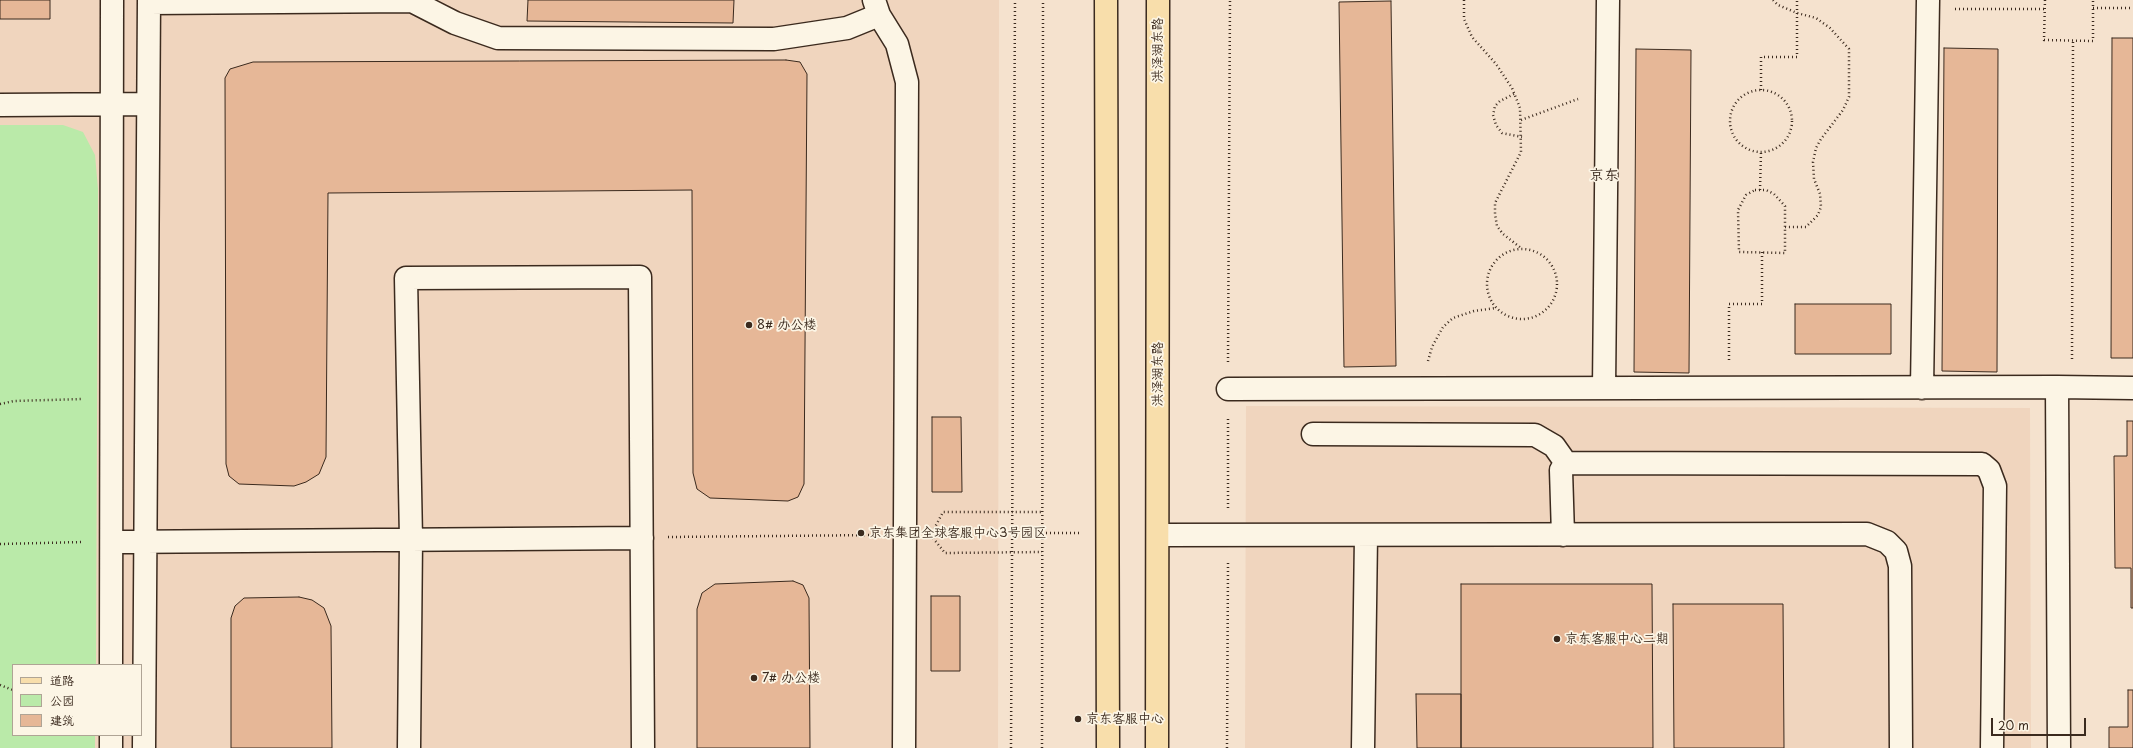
<!DOCTYPE html>
<html>
<head>
<meta charset="utf-8">
<style>
	body { margin:0 }
	#map { position:relative; width:2133px; height:748px; overflow:hidden; background:#f5e2ce; font-family:"Playpen Sans","LXGW WenKai TC",sans-serif }
	canvas { display:block }
	.legend { position:absolute; left:12px; top:664px; width:130px; height:72px; box-sizing:border-box; background:#fcf5e5; border:1px solid #afa495; margin:0; padding:5px 7px; list-style:none; font-size:12px; color:#3b2a1e }
	.legend li { display:flex; align-items:center; gap:8px; height:20px }
	.legend b { width:20px; border:1px solid #afa495 }
	.scale { position:absolute; left:1991px; top:718px; width:95px; height:18px; box-sizing:border-box; border:2px solid #3b2a1e; border-top:0; padding-left:5px; font-size:12px; line-height:14px; white-space:nowrap; color:#3b2a1e; -webkit-text-stroke:3px #fcf5e5; paint-order:stroke }
</style>
</head>
<body>
<div id="map">
<canvas width="2133" height="748"></canvas>
<ul class="legend">
<li><b style="height:5px;background:#f8deab"></b>道路</li>
<li><b style="height:11px;background:#baeaa9"></b>公园</li>
<li><b style="height:11px;background:#e6b797"></b>建筑</li>
</ul>
<div class="scale">20 m</div>
</div>
<script>
const ctx = document.querySelector('canvas').getContext('2d');
ctx.lineJoin = 'round';
function paint(path, color) {
  ctx.fillStyle = color;
  ctx.fill(path, 'evenodd');
}
function poly(rows) {
  const path = new Path2D();
  for (const r of rows) {
    if (r.length === 3) {
      path.moveTo(r[0] + r[2], r[1]);
      path.arc(r[0], r[1], r[2], 0, 2 * Math.PI);
      continue;
    }
    path.moveTo(r[0], r[1]);
    for (let i = 2; i < r.length; i += 2) path.lineTo(r[i], r[i + 1]);
  }
  return path;
}
function strokePath(path, color, width, dash) {
  ctx.strokeStyle = color;
  ctx.lineWidth = width;
  ctx.lineCap = dash ? 'butt' : 'round';
  ctx.setLineDash(dash || []);
  ctx.stroke(path);
}
function write(font, color, halo, rows, align = 'center') {
  ctx.font = font + ' "Playpen Sans","LXGW WenKai TC",sans-serif';
  ctx.lineWidth = 3.5;
  ctx.setLineDash([]);
  ctx.textBaseline = 'middle';
  ctx.strokeStyle = halo;
  ctx.fillStyle = color;
  for (const [text, x, y, turn = 0] of rows) {
    ctx.save();
    ctx.translate(x, y);
    ctx.rotate((+turn || 0) * Math.PI / 180);
    ctx.textAlign = isNaN(turn) ? turn : align;
    if (halo) ctx.strokeText(text, 0, 0);
    ctx.fillText(text, 0, 0);
    ctx.restore();
  }
}
paint(poly([
	[0,0,999,0,998,748,0,748],
	[13,665,141,665,141,735,13,735],
	[1246,406,2030,408,2031,748,1245,748]
]), '#f0d5be');
paint(poly([
	[0,125,63,125,83,132,95,155,98,189,96,665,13,665,13,735,95,735,95,748,0,748]
]), '#baeaa9');
const building = poly([
	[0,0,50,0,50,19,0,19,0,0],
	[528,0,734,0,733,23,527,21,528,0],
	[1391,1,1396,366,1344,367,1339,2,1391,1],
	[2112,38,2133,38,2133,358,2111,358,2112,38],
	[1944,48,1998,49,1997,372,1942,371,1944,48],
	[1636,49,1691,50,1689,373,1634,372,1636,49],
	[786,60,800,62,807,74,804,484,798,497,788,501,710,498,697,489,693,473,692,190,328,193,326,457,319,474,306,482,294,486,239,484,229,476,226,464,225,78,230,69,253,62,786,60],
	[1795,304,1891,304,1891,354,1795,354,1795,304],
	[932,417,961,417,962,492,932,492,932,417],
	[2127,421,2133,421,2133,608,2131,608,2131,568,2115,568,2114,456,2127,456,2127,421],
	[793,581,803,585,809,598,810,748,697,748,697,609,702,593,715,584,793,581],
	[1461,584,1652,584,1653,748,1461,748,1461,584],
	[931,596,960,596,960,671,931,671,931,596],
	[299,597,312,600,324,608,331,626,332,748,231,748,231,618,235,606,244,598,299,597],
	[1673,604,1783,604,1784,748,1674,748,1673,604],
	[2128,690,2133,690,2133,748,2109,748,2109,727,2128,727,2128,690],
	[1416,694,1461,694,1461,748,1417,748,1416,694]
]);
paint(building, '#e6b797');
strokePath(building, '#3b2a1e', 1);
const minor = poly([
	[874,0,879,15,897,44,907,82,904,748],
	[149,3,412,1,455,23,498,38,774,39,847,28,879,15],
	[0,105,148,104],
	[2057,387,2133,388],
	[1604,388,1608,0],
	[1922,388,1928,0],
	[1228,389,2057,387,2059,748],
	[1313,434,1535,435,1554,446,1566,463],
	[1158,535,1867,534,1887,542,1896,551,1900,566,1901,748],
	[1563,535,1561,470,1566,463,1982,464,1989,470,1995,486,1992,748],
	[112,542,642,538],
	[111,665,112,0],
	[111,748,111,735],
	[144,748,149,0],
	[409,748,411,539,406,278,640,277,643,748],
	[1363,748,1366,536]
]);
const major = poly([
	[1106,0,1108,748],
	[1157,748,1158,0]
]);
strokePath(minor, '#3b2a1e', 25);
strokePath(major, '#3b2a1e', 25);
strokePath(poly([
	[1464,0,1464,19,1472,37,1496,64,1512,88,1520,108,1521,152,1495,203,1495,214,1497,226,1503,234,1521,248],
	[1773,0,1778,5,1797,13,1816,18,1830,28,1849,49,1849,97,1843,110,1821,139,1816,148,1813,162,1814,179,1820,194,1821,207,1818,215,1806,227,1785,227],
	[2045,0,2044,40,2093,41,2093,0],
	[2093,8,2133,8],
	[1955,9,2045,9],
	[1761,90,1761,57,1797,57,1797,0],
	[1761,121,31],
	[1514,94,1500,101,1495,106,1493,115,1496,125,1502,133,1522,137],
	[1521,120,1578,99],
	[1755,190,1766,190,1774,194,1785,206,1785,253,1739,252,1738,210,1746,195,1755,190],
	[1760,190,1761,152],
	[1522,284,35],
	[2072,359,2073,40],
	[1729,360,1729,304,1762,304,1762,252],
	[1428,361,1432,347,1443,327,1453,318,1474,311,1496,308],
	[1228,362,1230,0],
	[0,404,14,401,83,399],
	[1228,508,1228,417],
	[934,529,943,512,1042,512],
	[1042,533,1080,533],
	[668,537,877,535],
	[933,538,945,553,1042,552],
	[0,544,83,542],
	[0,685,13,690],
	[1011,748,1015,0],
	[1042,748,1043,0],
	[1227,748,1228,563]
]), '#3b2a1e', 2.5, [1, 3]);
strokePath(minor, '#fcf5e5', 22);
strokePath(major, '#f8deab', 22);
for (const [x, y, r, color] of [
	[749,325,4,"#3b2a1e"],
	[861,533,4,"#3b2a1e"],
	[1557,639,4,"#3b2a1e"],
	[754,678,4,"#3b2a1e"],
	[1078,719,4,"#3b2a1e"]
]) {
  const dot = new Path2D();
  dot.arc(x, y, r, 0, 2 * Math.PI);
  ctx.fillStyle = color;
  ctx.fill(dot);
  strokePath(dot, '#fcf5e5', 1.5);
}
write('13px', '#3b2a1e', '#fcf5e5', [
	["洪泽湖东路",1158,50,-90],
	["洪泽湖东路",1158,374,-90]
]);
write('13px', '#3b2a1e', '#fcf5e5', [
	["8# 办公楼",757,325],
	["京东集团全球客服中心3号园区",869,533],
	["京东客服中心二期",1565,639],
	["7# 办公楼",762,678],
	["京东客服中心",1086,719]
], 'left');
write('15px', '#3b2a1e', '#fcf5e5', [
	["京东",1604,176]
]);
</script>
</body>
</html>
